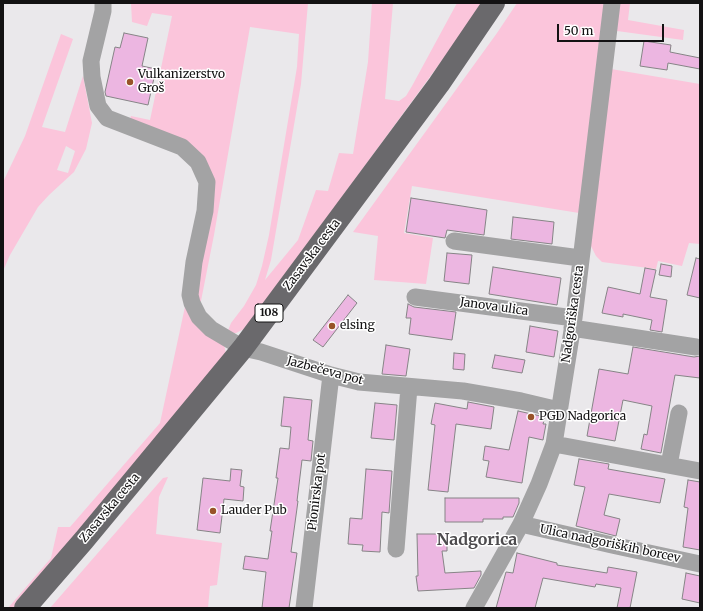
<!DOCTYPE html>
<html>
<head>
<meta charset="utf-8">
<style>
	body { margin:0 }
	#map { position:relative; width:703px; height:611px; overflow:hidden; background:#eae8eb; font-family:Merriweather,serif }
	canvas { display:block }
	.frame { position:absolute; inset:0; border:4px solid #131213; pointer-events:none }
	.scale { position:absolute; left:557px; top:24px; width:107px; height:18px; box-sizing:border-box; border:2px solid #131213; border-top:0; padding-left:5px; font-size:12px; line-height:14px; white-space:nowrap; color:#131213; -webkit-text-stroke:3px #fff; paint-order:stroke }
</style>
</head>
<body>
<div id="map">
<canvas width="703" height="611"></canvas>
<div class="frame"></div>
<div class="scale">50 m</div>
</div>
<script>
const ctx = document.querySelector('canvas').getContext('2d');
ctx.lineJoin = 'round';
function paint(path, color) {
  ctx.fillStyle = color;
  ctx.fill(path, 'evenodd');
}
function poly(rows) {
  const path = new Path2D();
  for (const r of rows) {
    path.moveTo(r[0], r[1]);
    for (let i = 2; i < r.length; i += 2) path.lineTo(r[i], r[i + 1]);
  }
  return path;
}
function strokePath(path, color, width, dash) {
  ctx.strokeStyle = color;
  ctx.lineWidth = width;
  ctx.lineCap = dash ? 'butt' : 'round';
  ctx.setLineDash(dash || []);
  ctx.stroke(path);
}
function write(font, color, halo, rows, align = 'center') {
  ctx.font = font + ' Merriweather,serif';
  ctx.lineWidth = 3;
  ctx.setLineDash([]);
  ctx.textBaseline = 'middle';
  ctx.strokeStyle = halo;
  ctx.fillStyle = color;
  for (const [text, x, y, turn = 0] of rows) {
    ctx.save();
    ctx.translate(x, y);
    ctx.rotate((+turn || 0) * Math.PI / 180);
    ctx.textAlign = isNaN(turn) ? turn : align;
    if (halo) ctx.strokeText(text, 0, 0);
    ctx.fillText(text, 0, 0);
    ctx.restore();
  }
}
paint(poly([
	[131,3,308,3,301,84,271,260,265,280,298,240,316,190,328,191,339,153,353,154,368,62,372,3,393,3,385,99,399,101,406,96,412,86,457,3,484,3,246,328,236,333,227,333,231,323,244,306,256,285,262,266,269,235,297,67,299,34,250,27,214,235,199,311,197,306,208,174,130,119,131,116,150,120,172,16,152,13,147,26,132,22],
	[517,3,604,3,579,213,412,186,404,233,433,238,426,284,374,280,378,236,353,232,497,33],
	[618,3,630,3,628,20,684,30,683,40,617,31],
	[61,34,73,39,42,127,65,132,83,76,92,123,86,149,74,172,49,195,38,207,10,255,3,271,3,182,25,136],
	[66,146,75,151,68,173,57,170],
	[611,69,700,84,700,244,689,243,682,266,658,261,656,269,602,262,596,256,589,242],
	[186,302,224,344,226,354,15,608,8,608,51,558,58,527,70,527,160,423],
	[168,477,159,497,156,534,222,543,217,585,210,586,208,608,50,608,163,478]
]), '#fbc5db');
const building = poly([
	[124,33,148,38,142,66,156,69,148,105,106,96,105,92,115,47,120,48,124,33],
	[644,41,671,45,670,52,700,58,700,69,668,63,667,70,640,66,644,41],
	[411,198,487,210,484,235,447,230,445,238,406,232,411,198],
	[513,217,554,222,552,244,511,239,513,217],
	[447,253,472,255,469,284,444,281,447,253],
	[696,258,700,259,700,298,687,295,696,258],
	[661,264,672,266,671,277,659,275,661,264],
	[493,267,561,278,557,305,489,294,493,267],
	[645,268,656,270,650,297,667,300,662,332,650,330,652,320,623,314,623,317,602,313,608,287,640,294,645,268],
	[348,295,357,303,323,347,313,340,348,295],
	[408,304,414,307,456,312,452,340,409,334,411,318,406,318,408,304],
	[530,326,558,331,554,357,526,352,530,326],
	[386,345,410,349,406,376,382,374,386,345],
	[633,347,694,357,700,356,700,378,675,375,661,453,641,449,644,434,647,435,652,406,623,400,615,441,587,436,599,369,628,374,633,347],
	[454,353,465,354,464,370,453,369,454,353],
	[495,355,525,360,522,373,492,368,495,355],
	[284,397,312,400,308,440,313,441,311,461,302,460,297,501,298,501,291,552,297,553,289,608,262,608,266,572,243,569,245,556,268,559,272,531,270,531,278,478,276,478,280,448,289,449,291,427,281,426,284,397],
	[468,402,494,407,491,429,456,424,448,492,428,490,435,425,431,424,435,403,467,409,468,402],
	[375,403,397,405,394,440,371,438,375,403],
	[518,411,545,417,543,424,546,424,543,440,529,437,522,483,486,477,489,461,483,460,485,446,509,450,518,411],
	[579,459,609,464,608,469,665,479,660,503,609,494,604,515,620,519,616,536,576,526,585,487,574,485,579,459],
	[231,469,242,470,240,486,244,487,243,501,224,499,220,533,197,530,203,478,230,481,231,469],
	[366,469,392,471,389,513,382,512,380,552,362,551,363,545,348,544,350,518,362,519,366,469],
	[688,480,700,482,700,550,683,547,688,508,684,507,688,480],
	[445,498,519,498,519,503,513,517,503,517,503,519,483,519,483,522,445,522,445,498],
	[417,534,447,534,447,551,442,551,445,573,481,571,481,575,474,588,418,591,416,576,418,576,417,534],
	[517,553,557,563,557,565,607,573,608,567,637,572,630,608,617,608,621,588,596,584,595,587,543,578,535,608,496,608,506,572,513,573,517,553],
	[686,573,700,576,700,603,682,599,686,573]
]);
paint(building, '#ecb6e1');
strokePath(building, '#868486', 1);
strokePath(poly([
	[103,3,103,11,91,61,92,77,98,106,107,118,182,147,198,162,207,182,205,211,194,262,190,295,192,303,199,317,211,329,243,348,261,352,331,375,359,382,463,391,521,401,559,410],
	[454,241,580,258],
	[415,297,574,318],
	[572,328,696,347],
	[554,444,700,471],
	[669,465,679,413],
	[521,524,612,545,700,564],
	[396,549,409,387],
	[304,608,331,375],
	[474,608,521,524,539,484,554,444,574,318,612,3]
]), '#a3a3a4', 17);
strokePath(poly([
	[25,608,84,540,243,348,439,84,494,3]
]), '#6a696c', 22);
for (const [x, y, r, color] of [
	[130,82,4,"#985328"],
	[332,326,4,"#985328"],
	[531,417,4,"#985328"],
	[213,511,4,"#985328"]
]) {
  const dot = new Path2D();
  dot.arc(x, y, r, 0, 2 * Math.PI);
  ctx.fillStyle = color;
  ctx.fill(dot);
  strokePath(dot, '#fff', 1.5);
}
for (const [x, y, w] of [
	[269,313,28]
]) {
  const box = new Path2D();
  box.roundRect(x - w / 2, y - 9, w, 18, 3);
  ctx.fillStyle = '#fff';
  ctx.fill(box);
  strokePath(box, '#131213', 1);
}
write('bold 11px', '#131213', null, [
	["108",269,313]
]);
write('12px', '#131213', '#fff', [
	["Vulkanizerstvo",138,75],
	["Groš",138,89],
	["elsing",340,326],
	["PGD Nadgorica",539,417],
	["Lauder Pub",221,511]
], 'left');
write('12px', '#131213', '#fff', [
	["Zasavska cesta",312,255,-53],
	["Janova ulica",494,307,8],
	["Nadgoriška cesta",573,314,-82],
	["Jazbečeva pot",325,371,15],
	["Pionirska pot",317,492,-83],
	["Zasavska cesta",110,508,-50],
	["Ulica nadgoriških borcev",610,544,12]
]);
write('bold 16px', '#4d4b4e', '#fff', [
	["Nadgorica",477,540]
]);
</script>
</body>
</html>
